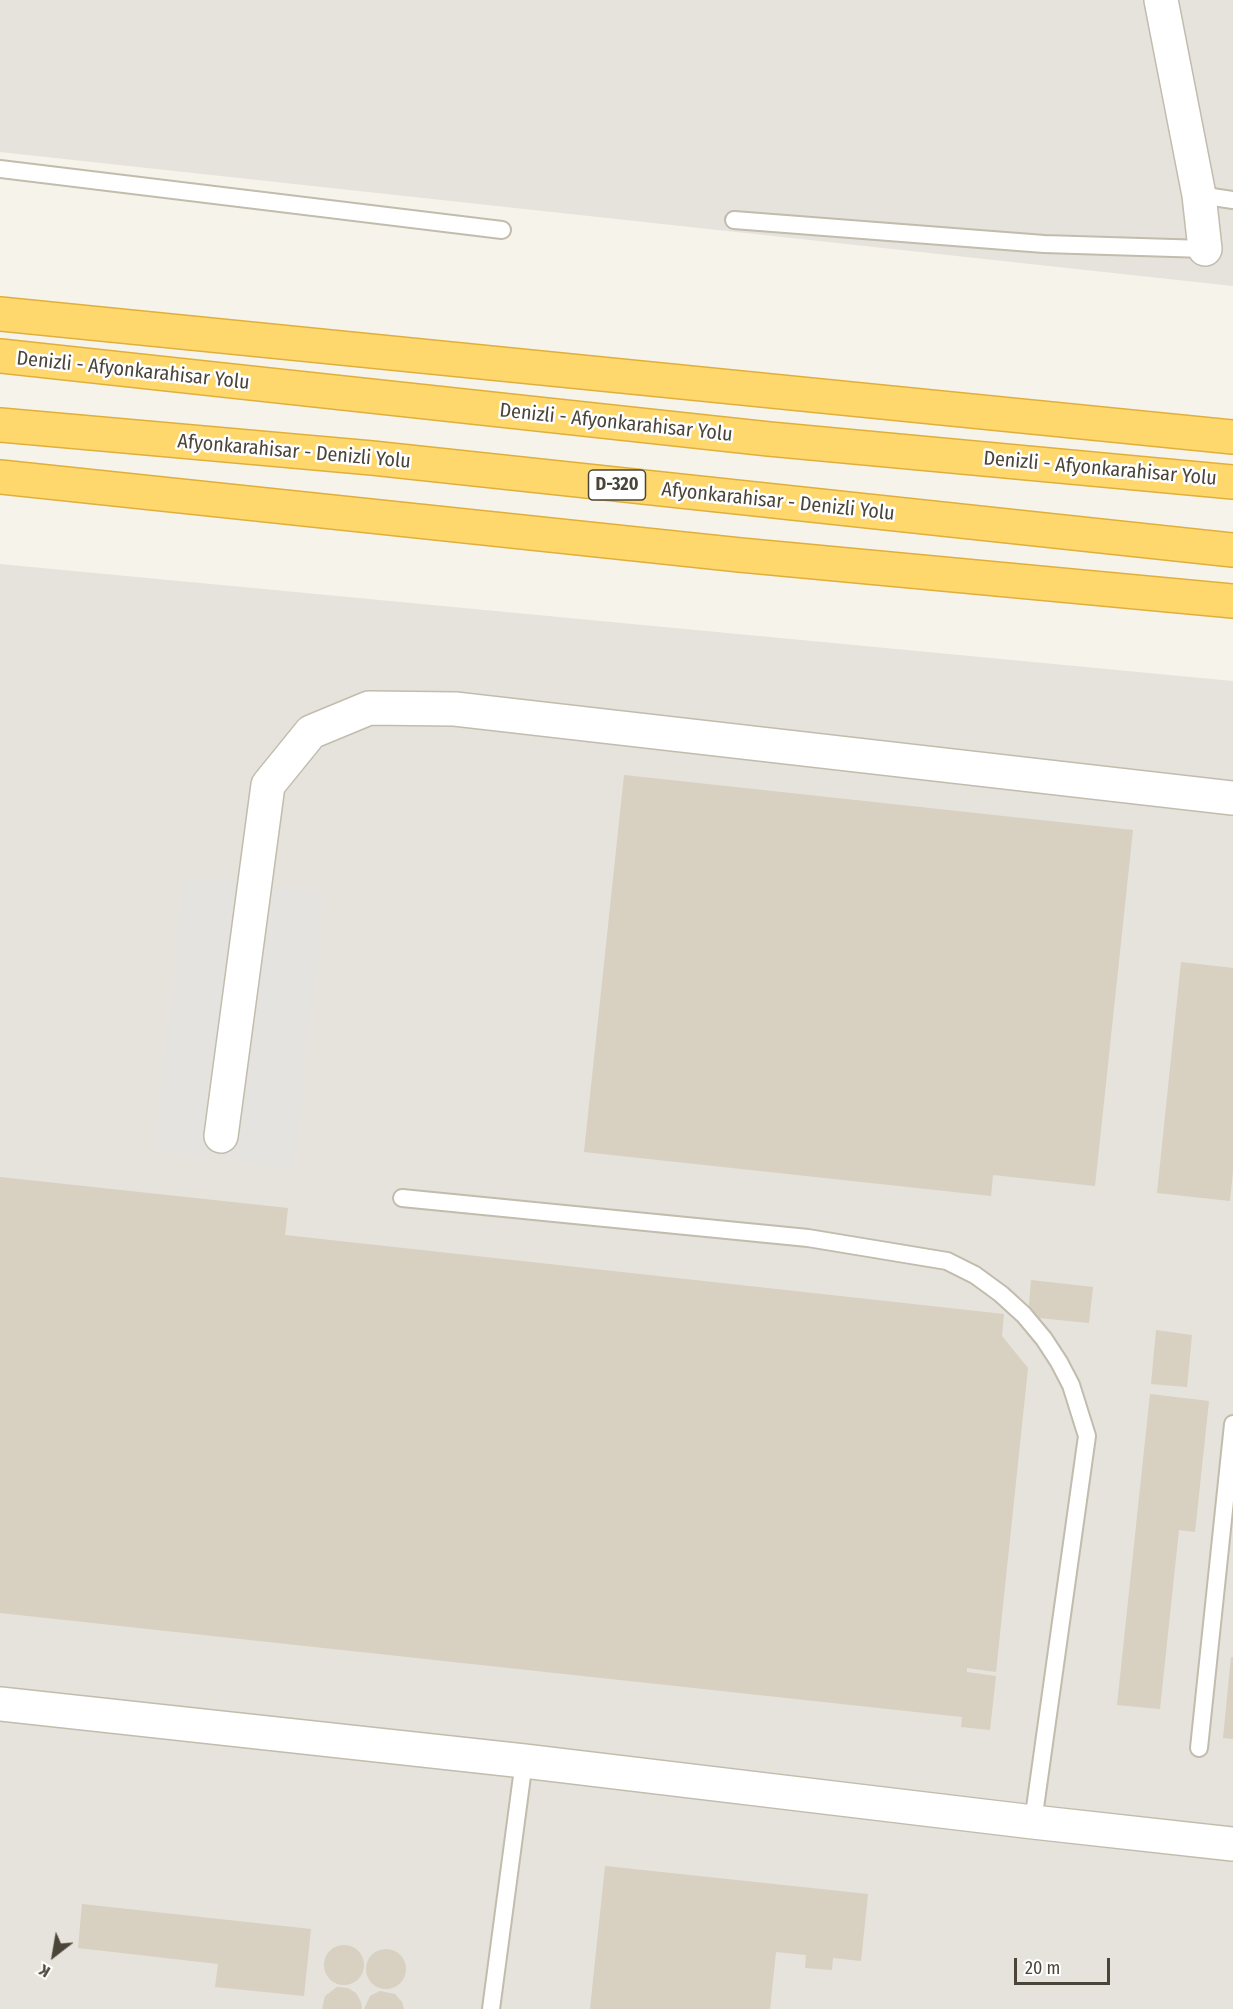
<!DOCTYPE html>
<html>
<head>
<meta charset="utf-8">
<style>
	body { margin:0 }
	#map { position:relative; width:1233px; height:2009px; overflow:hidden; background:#f6f3eb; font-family:"Fira Sans Condensed",sans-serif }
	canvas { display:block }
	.north { position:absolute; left:24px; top:1925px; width:60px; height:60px; -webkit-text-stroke:4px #fff; paint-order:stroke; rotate:211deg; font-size:16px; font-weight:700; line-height:24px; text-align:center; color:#4b4539 }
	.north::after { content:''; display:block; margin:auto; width:21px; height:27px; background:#4b4539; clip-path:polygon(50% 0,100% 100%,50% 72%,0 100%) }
	.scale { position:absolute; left:1014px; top:1958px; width:96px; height:27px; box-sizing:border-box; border:3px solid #4b4539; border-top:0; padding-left:8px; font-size:18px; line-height:21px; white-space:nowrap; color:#4b4539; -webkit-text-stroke:4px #fff; paint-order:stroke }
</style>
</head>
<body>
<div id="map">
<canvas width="1233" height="2009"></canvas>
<div class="north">K</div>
<div class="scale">20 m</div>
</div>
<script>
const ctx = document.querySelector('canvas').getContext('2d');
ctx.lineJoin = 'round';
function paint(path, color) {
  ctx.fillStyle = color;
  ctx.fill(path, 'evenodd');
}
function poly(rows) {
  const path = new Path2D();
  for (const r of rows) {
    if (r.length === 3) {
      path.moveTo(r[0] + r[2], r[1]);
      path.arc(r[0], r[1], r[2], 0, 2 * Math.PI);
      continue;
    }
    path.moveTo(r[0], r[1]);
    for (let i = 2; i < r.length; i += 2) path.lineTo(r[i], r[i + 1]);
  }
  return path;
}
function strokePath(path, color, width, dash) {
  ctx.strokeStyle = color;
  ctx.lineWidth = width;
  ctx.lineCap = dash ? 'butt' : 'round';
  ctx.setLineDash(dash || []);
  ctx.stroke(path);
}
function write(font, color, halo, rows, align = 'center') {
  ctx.font = font + ' "Fira Sans Condensed",sans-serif';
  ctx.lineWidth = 5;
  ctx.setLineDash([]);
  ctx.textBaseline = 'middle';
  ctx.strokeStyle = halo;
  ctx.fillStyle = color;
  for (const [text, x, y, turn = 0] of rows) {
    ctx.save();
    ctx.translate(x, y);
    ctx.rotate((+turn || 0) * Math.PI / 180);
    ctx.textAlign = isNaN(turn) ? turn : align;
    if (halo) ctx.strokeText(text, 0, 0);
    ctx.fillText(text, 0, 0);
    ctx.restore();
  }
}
paint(poly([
	[0,0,1233,0,1233,286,0,152],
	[0,564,1233,681,1233,2009,0,2009]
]), '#e6e2dc');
paint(poly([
	[184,876,324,892,294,1167,154,1151]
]), '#e5e3df');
paint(poly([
	[624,775,1133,830,1095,1186,993,1175,991,1196,584,1152],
	[1181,962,1233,968,1233,1171,1230,1201,1157,1193],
	[0,1177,288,1208,285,1235,1004,1314,1002,1336,1028,1368,996,1672,967,1668,967,1672,996,1676,990,1730,961,1727,962,1717,0,1613],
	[1031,1280,1093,1287,1089,1323,1028,1317],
	[1156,1330,1192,1335,1187,1387,1151,1384],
	[1150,1394,1209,1401,1195,1532,1179,1530,1160,1709,1117,1705],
	[1231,1657,1233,1657,1233,1739,1223,1738],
	[605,1866,868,1894,861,1961,833,1958,832,1970,805,1968,806,1955,776,1952,770,2009,590,2009],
	[82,1904,311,1929,304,1996,215,1987,218,1964,78,1948],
	[344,1965,20],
	[386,1969,20],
	[337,1987,348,1988,356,1993,361,2002,362,2009,322,2009,325,1996],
	[380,1991,395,1994,402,2002,404,2009,364,2009,370,1996]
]), '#d8d0c0');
const lane = poly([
	[0,169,502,230],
	[1199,195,1233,200],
	[734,220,1044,244,1205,249],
	[402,1198,808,1238,947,1261,975,1275,1001,1294,1024,1315,1044,1339,1059,1362,1071,1385,1087,1436,1033,1822],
	[1199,1748,1233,1424],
	[491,2009,524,1761]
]);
const street = poly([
	[1161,0,1199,195,1205,249],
	[221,1136,268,785,311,732,369,708,455,709,1233,798],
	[0,1704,524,1761,1033,1822,1233,1844]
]);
const highway = poly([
	[0,314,1233,437],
	[0,356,769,439,1233,482],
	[0,425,372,458,1233,550],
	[0,477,740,555,1233,601]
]);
strokePath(lane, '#c2bcad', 20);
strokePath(street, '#c2bcad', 36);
strokePath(highway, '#e0af3b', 36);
strokePath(lane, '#fff', 16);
strokePath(street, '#fff', 33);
strokePath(highway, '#ffd86d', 33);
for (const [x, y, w] of [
	[617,485,57]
]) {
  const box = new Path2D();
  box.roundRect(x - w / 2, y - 15, w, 30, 4.5);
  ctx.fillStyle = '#fff';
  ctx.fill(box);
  strokePath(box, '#4b4539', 1.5);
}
write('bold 18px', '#4b4539', null, [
	["D-320",617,485]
]);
write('20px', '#4b4539', '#fff', [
	["Denizli - Afyonkarahisar Yolu",133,371,6],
	["Denizli - Afyonkarahisar Yolu",616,423,6],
	["Afyonkarahisar - Denizli Yolu",294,452,5],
	["Denizli - Afyonkarahisar Yolu",1100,469,5],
	["Afyonkarahisar - Denizli Yolu",778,502,6]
]);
</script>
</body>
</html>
